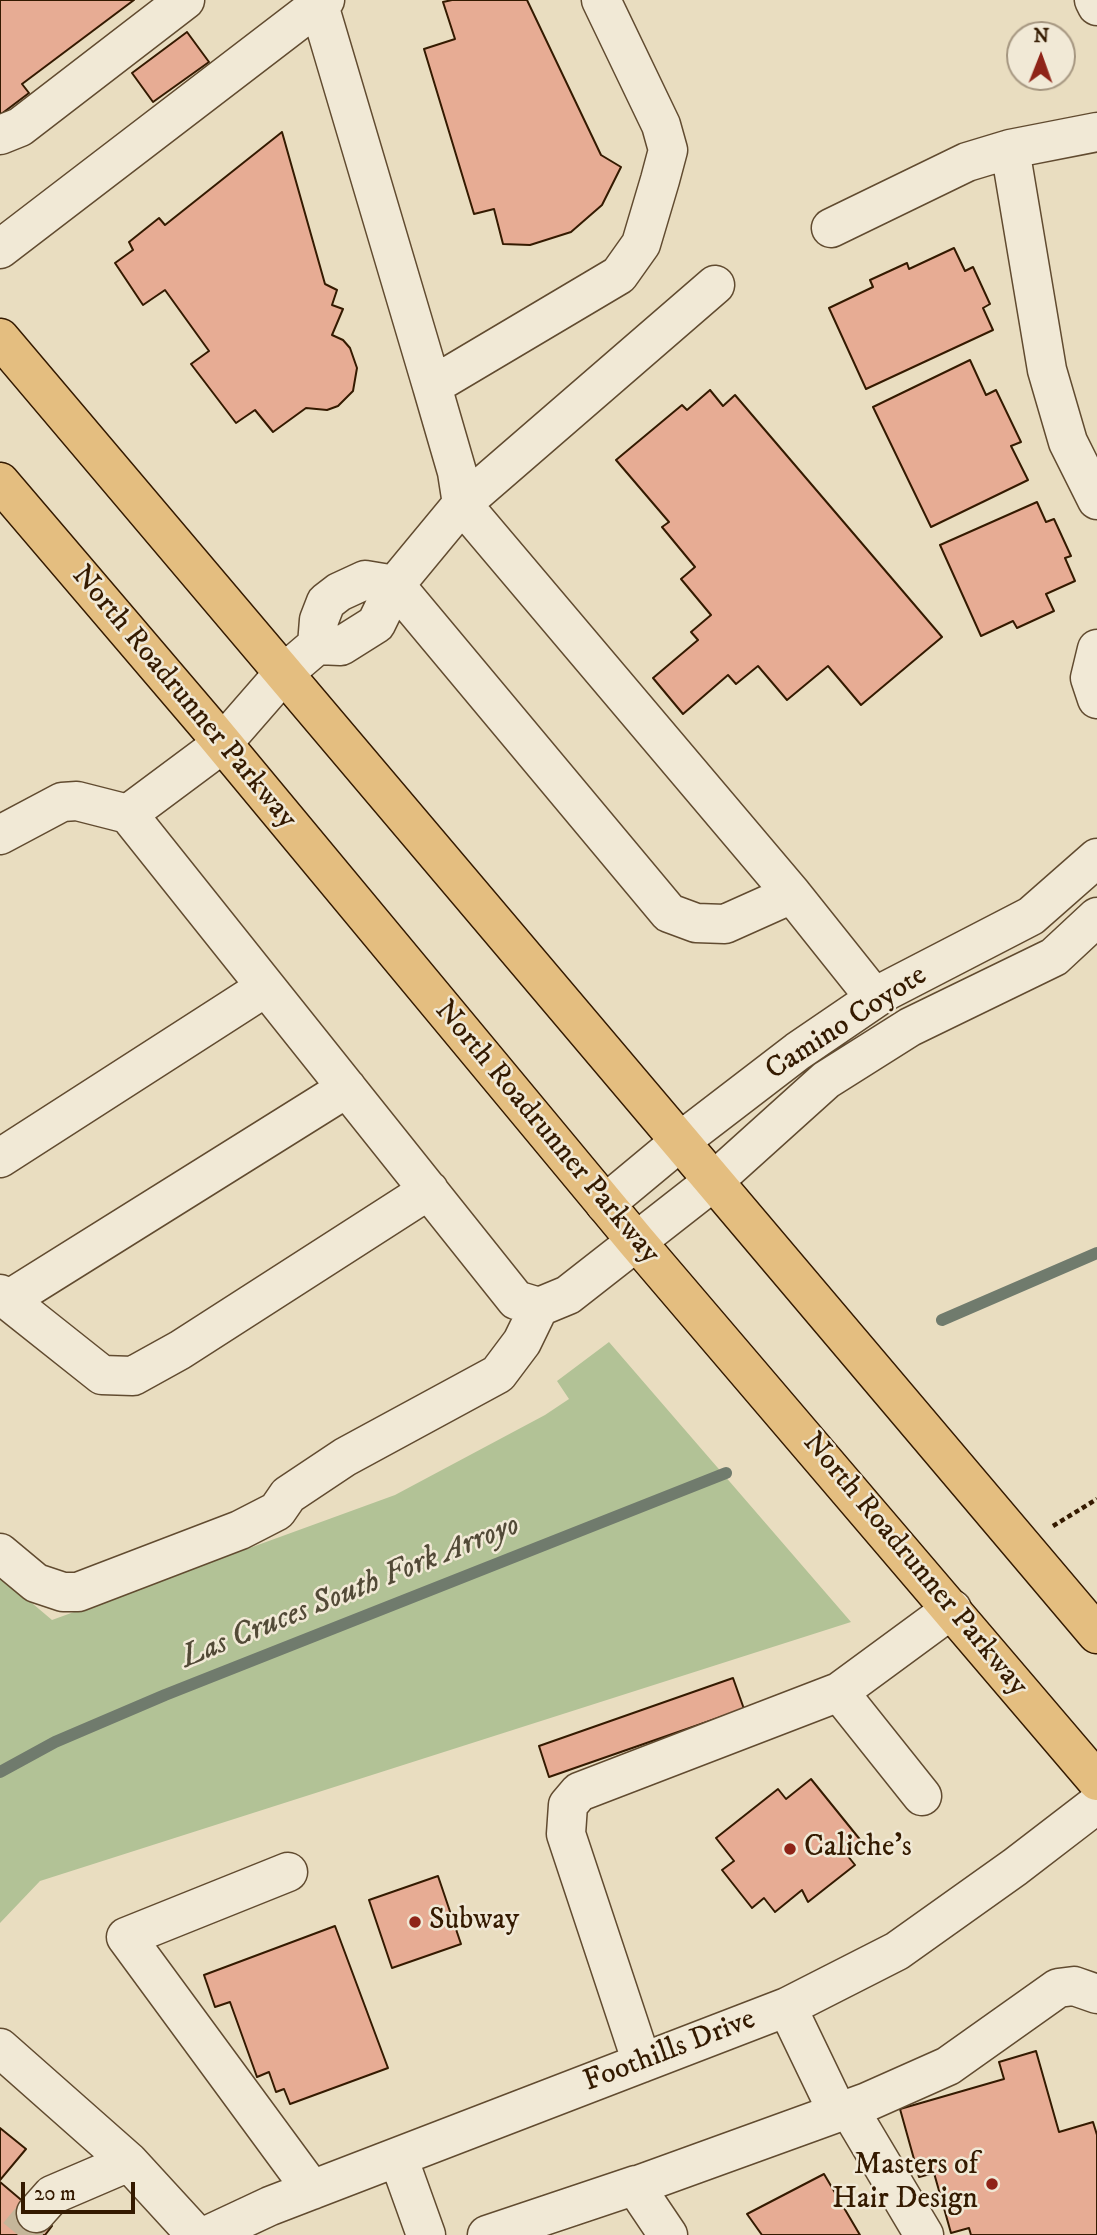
<!DOCTYPE html>
<html>
<head>
<meta charset="utf-8">
<style>
	body { margin:0 }
	#map { position:relative; width:1097px; height:2235px; overflow:hidden; background:#e9ddc0; font-family:"IM FELL DW Pica",serif }
	canvas { display:block }
	.north { position:absolute; left:1006px; top:21px; width:70px; height:70px; box-sizing:border-box; background:#f1e9d6; border:2px solid #a59680; border-radius:50%; rotate:1deg; font-size:19px; font-weight:700; line-height:28px; text-align:center; color:#341a00 }
	.north::after { content:''; display:block; margin:auto; width:24px; height:32px; background:#8f2418; clip-path:polygon(50% 0,100% 100%,50% 72%,0 100%) }
	.scale { position:absolute; left:21px; top:2182px; width:114px; height:32px; box-sizing:border-box; border:4px solid #341a00; border-top:0; padding-left:9px; font-size:21px; line-height:24px; white-space:nowrap; color:#341a00; -webkit-text-stroke:5px #f1e9d6; paint-order:stroke }
</style>
</head>
<body>
<div id="map">
<canvas width="1097" height="2235"></canvas>
<div class="north">N</div>
<div class="scale">20 m</div>
</div>
<script>
const ctx = document.querySelector('canvas').getContext('2d');
ctx.lineJoin = 'round';
function paint(path, color) {
  ctx.fillStyle = color;
  ctx.fill(path, 'evenodd');
}
function poly(rows) {
  const path = new Path2D();
  for (const r of rows) {
    path.moveTo(r[0], r[1]);
    for (let i = 2; i < r.length; i += 2) path.lineTo(r[i], r[i + 1]);
  }
  return path;
}
function strokePath(path, color, width, dash) {
  ctx.strokeStyle = color;
  ctx.lineWidth = width;
  ctx.lineCap = dash ? 'butt' : 'round';
  ctx.setLineDash(dash || []);
  ctx.stroke(path);
}
function write(font, color, halo, rows, align = 'center') {
  ctx.font = font + ' "IM FELL DW Pica",serif';
  ctx.lineWidth = 5;
  ctx.setLineDash([]);
  ctx.textBaseline = 'middle';
  ctx.strokeStyle = halo;
  ctx.fillStyle = color;
  for (const [text, x, y, turn = 0] of rows) {
    ctx.save();
    ctx.translate(x, y);
    ctx.rotate((+turn || 0) * Math.PI / 180);
    ctx.textAlign = isNaN(turn) ? turn : align;
    if (halo) ctx.strokeText(text, 0, 0);
    ctx.fillText(text, 0, 0);
    ctx.restore();
  }
}
paint(poly([
	[609,1342,851,1622,40,1881,0,1923,0,1576,52,1620,395,1495,545,1415,569,1399,557,1381]
]), '#b2c296');
strokePath(poly([
	[942,1320,1097,1253],
	[0,1772,55,1742,165,1695,726,1473]
]), '#707b6d', 12);
const building = poly([
	[0,0,134,0,22,84,29,93,0,115,0,0],
	[452,0,527,0,601,155,621,167,602,205,571,232,530,245,503,244,494,209,474,214,424,49,455,39,443,2,452,0],
	[187,32,209,62,153,102,132,73,187,32],
	[282,132,325,284,337,290,332,305,343,309,332,335,343,340,350,348,357,368,353,391,338,406,327,410,306,408,273,432,255,410,236,423,191,364,209,351,165,290,143,305,115,263,133,250,129,242,159,218,165,225,282,132],
	[954,248,965,271,973,267,990,304,983,308,993,330,866,389,829,308,873,287,870,280,907,263,909,269,954,248],
	[970,360,986,395,996,390,1021,442,1011,446,1028,480,931,527,873,407,970,360],
	[710,390,723,406,735,395,942,637,861,705,828,666,787,700,758,666,736,684,728,675,683,714,653,678,698,640,691,632,711,615,681,579,695,567,662,527,669,522,616,460,682,405,687,410,710,390],
	[1037,502,1046,522,1054,519,1071,556,1065,558,1075,581,1046,594,1054,611,1017,628,1013,621,981,636,940,545,1037,502],
	[733,1678,744,1709,549,1777,539,1746,733,1678],
	[811,1779,862,1842,847,1855,855,1865,808,1902,802,1890,775,1912,764,1898,752,1908,722,1870,734,1861,716,1838,778,1789,786,1799,811,1779],
	[438,1876,461,1944,392,1968,369,1900,438,1876],
	[335,1926,388,2068,290,2104,284,2089,276,2092,269,2072,257,2077,230,2002,215,2007,204,1975,335,1926],
	[1036,2051,1059,2132,1093,2122,1097,2135,1097,2235,971,2235,969,2228,951,2233,934,2173,919,2177,900,2109,1004,2079,999,2062,1036,2051],
	[0,2128,26,2149,0,2180,0,2128],
	[824,2174,860,2235,762,2235,747,2214,824,2174],
	[0,2182,52,2226,45,2235,0,2235,0,2182]
]);
paint(building, '#e7ac94');
strokePath(building, '#341a00', 2);
strokePath(poly([
	[18,2235,36,2213]
]), '#c5b69a', 38, [38, 19]);
const minor = poly([
	[601,0,661,125,668,150,660,180,641,244,619,275,432,386,457,472,462,504,792,894,875,998],
	[1094,0,1097,6],
	[319,5,432,386],
	[1097,132,1010,149,1047,370,1068,442,1097,500],
	[0,135,20,127,185,0],
	[831,228,967,162,1010,149],
	[0,249,325,0],
	[317,645,319,620,326,602,339,592,365,580,395,585,669,913,696,923,725,924,792,894],
	[1097,649,1090,678,1097,699],
	[128,814,516,1300,539,1307,568,1295,715,1180,826,1080,910,1027,1054,957,1097,917],
	[0,835,62,802,77,801,128,814,222,744,283,674,317,645,341,646,376,624,395,585,462,504,715,285],
	[0,1158,266,987],
	[605,1204,682,1140,798,1051,886,991,1031,916,1097,858],
	[0,1294,102,1375,133,1376,180,1350,429,1190],
	[8,1300,347,1088],
	[0,1553,36,1583,63,1592,78,1592,240,1530,277,1511,288,1495,345,1457,498,1374,522,1342,539,1307],
	[839,1692,922,1796],
	[288,1872,126,1937,312,2190],
	[787,2007,838,2113],
	[0,2048,129,2162],
	[642,2063,566,1834,568,1805,579,1792,839,1692,952,1609],
	[849,2109,924,2235],
	[398,2157,426,2235],
	[36,2213,52,2195,129,2162,196,2235],
	[208,2235,270,2206,787,2007,897,1951,1015,1867,1097,1804],
	[487,2235,636,2185],
	[668,2235,635,2186,867,2102,948,2066,1058,1988,1074,1986,1097,1994]
]);
const major = poly([
	[0,338,1097,1634],
	[0,482,210,728,636,1241,1097,1781]
]);
strokePath(minor, '#614b30', 41);
strokePath(major, '#341a00', 41);
strokePath(poly([
	[1053,1526,1097,1499]
]), '#341a00', 4.5, [5, 3.5]);
strokePath(minor, '#f1e9d6', 38);
strokePath(major, '#e4be80', 38);
for (const [x, y, r, color] of [
	[790,1849,7,"#8f2418"],
	[415,1922,7,"#8f2418"],
	[992,2184,7,"#8f2418"]
]) {
  const dot = new Path2D();
  dot.arc(x, y, r, 0, 2 * Math.PI);
  ctx.fillStyle = color;
  ctx.fill(dot);
  strokePath(dot, '#f1e9d6', 2.5);
}
write('30px', '#341a00', '#f1e9d6', [
	["North Roadrunner Parkway",183,698,50],
	["Camino Coyote",847,1024,-33],
	["North Roadrunner Parkway",546,1133,50],
	["North Roadrunner Parkway",914,1565,50],
	["Foothills Drive",670,2052,-21]
]);
write('30px', '#341a00', '#f1e9d6', [
	["Caliche's",804,1849],
	["Subway",429,1922],
	["Masters of",978,2167,"right"],
	["Hair Design",978,2201,"right"]
], 'left');
write('italic 32px', '#524a37', '#f1e9d6', [
	["Las Cruces South Fork Arroyo",351,1593,-22]
]);
</script>
</body>
</html>
